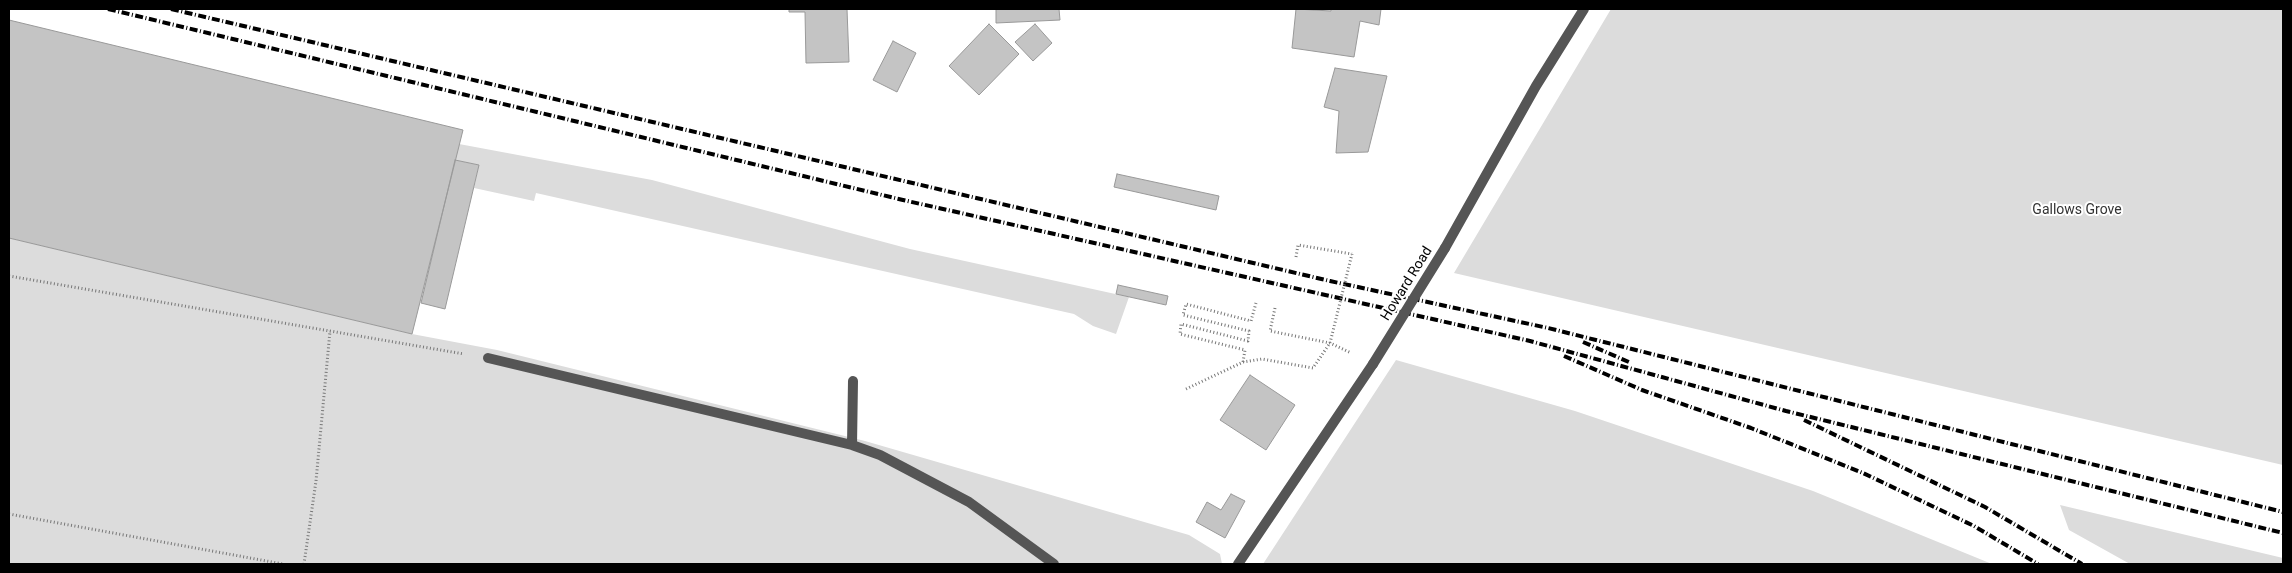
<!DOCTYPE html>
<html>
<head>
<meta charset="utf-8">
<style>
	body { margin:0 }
	#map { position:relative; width:2292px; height:573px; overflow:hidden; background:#fff; font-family:Roboto,sans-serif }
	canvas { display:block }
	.frame { position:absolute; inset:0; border:10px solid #000; pointer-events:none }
</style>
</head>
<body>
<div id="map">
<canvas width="2292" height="573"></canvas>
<div class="frame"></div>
</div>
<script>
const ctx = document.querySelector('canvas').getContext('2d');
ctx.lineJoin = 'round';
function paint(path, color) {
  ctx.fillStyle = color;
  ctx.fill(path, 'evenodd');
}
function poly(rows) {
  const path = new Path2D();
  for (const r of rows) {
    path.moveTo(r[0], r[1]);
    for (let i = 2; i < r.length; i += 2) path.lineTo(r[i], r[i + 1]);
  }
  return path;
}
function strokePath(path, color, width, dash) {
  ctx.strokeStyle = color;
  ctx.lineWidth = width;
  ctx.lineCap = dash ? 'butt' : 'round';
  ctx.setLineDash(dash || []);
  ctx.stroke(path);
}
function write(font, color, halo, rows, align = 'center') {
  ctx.font = font + ' Roboto,sans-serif';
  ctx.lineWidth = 4;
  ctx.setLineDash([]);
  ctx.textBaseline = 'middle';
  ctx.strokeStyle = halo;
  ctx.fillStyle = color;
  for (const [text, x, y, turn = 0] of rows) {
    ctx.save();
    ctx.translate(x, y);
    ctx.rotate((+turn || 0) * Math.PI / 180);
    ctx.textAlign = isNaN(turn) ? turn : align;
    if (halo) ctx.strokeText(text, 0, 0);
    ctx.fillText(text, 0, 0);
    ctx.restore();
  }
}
paint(poly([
	[1611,9,2283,9,2283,465,1454,273],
	[459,144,652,180,910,249,1129,297,1116,334,1093,326,1074,314,536,193,534,201,474,188,479,165,455,160],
	[9,238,412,334,497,350,865,441,1189,535,1220,554,1222,564,9,564],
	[1396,360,1575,411,1813,491,1992,564,1263,564],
	[2060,505,2283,558,2283,564,2130,564,2069,530]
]), '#dcdcdc');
const building = poly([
	[789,9,847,9,849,62,806,63,805,12,789,12,789,9],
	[996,9,1059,9,1060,20,996,23,996,9],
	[1296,9,1331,11,1331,9,1381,9,1379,25,1360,21,1354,57,1292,48,1296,9],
	[9,20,463,130,412,334,9,238,9,20],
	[989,24,1019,54,979,95,949,66,989,24],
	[1035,24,1052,43,1033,61,1015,42,1035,24],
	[893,41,916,53,897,92,873,80,893,41],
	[1335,68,1387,76,1368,152,1336,153,1339,111,1324,107,1335,68],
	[455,160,479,165,445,309,421,303,455,160],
	[1117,174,1219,196,1216,210,1114,187,1117,174],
	[1118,285,1168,296,1166,305,1116,294,1118,285],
	[1250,375,1295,405,1266,450,1220,420,1250,375],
	[1231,494,1245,501,1225,538,1196,522,1207,502,1221,510,1231,494]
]);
paint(building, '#c4c4c4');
strokePath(building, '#999', 1);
strokePath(poly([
	[1296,257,1298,245,1352,254],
	[9,276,464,354],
	[1275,308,1270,331,1330,343,1351,353],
	[1243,362,1245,350,1180,334,1181,324,1248,341,1249,331,1183,315,1186,304,1251,321,1256,303],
	[1186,389,1243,362,1262,359,1313,368,1330,343],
	[9,514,283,564],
	[304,564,316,481,330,331]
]), '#777', 3, [1, 2.5]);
strokePath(poly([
	[488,358,852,445,880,455,969,502,1054,564],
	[852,445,853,381]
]), '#555', 10);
strokePath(poly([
	[1445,248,1536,86,1584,9],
	[1238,564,1373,364]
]), '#555', 10);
strokePath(poly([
	[108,9,903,200,1530,341,1786,411,2283,533],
	[171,9,1330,281,1548,328,2283,512],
	[1583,342,1631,363],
	[1564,356,1642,390,1751,428,1863,473,1974,526,2038,564],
	[1804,420,1985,507,2082,564]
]), '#000', 4, [8, 2.5, 1, 2.5]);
strokePath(poly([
	[1330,343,1352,254]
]), '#777', 3, [1, 2.5]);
strokePath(poly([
	[1373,364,1445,248]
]), '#555', 10);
write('14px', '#333', '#fff', [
	["Gallows Grove",2077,210]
]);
write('14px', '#000', '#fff', [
	["Howard Road",1407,284,-58]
]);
</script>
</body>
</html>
